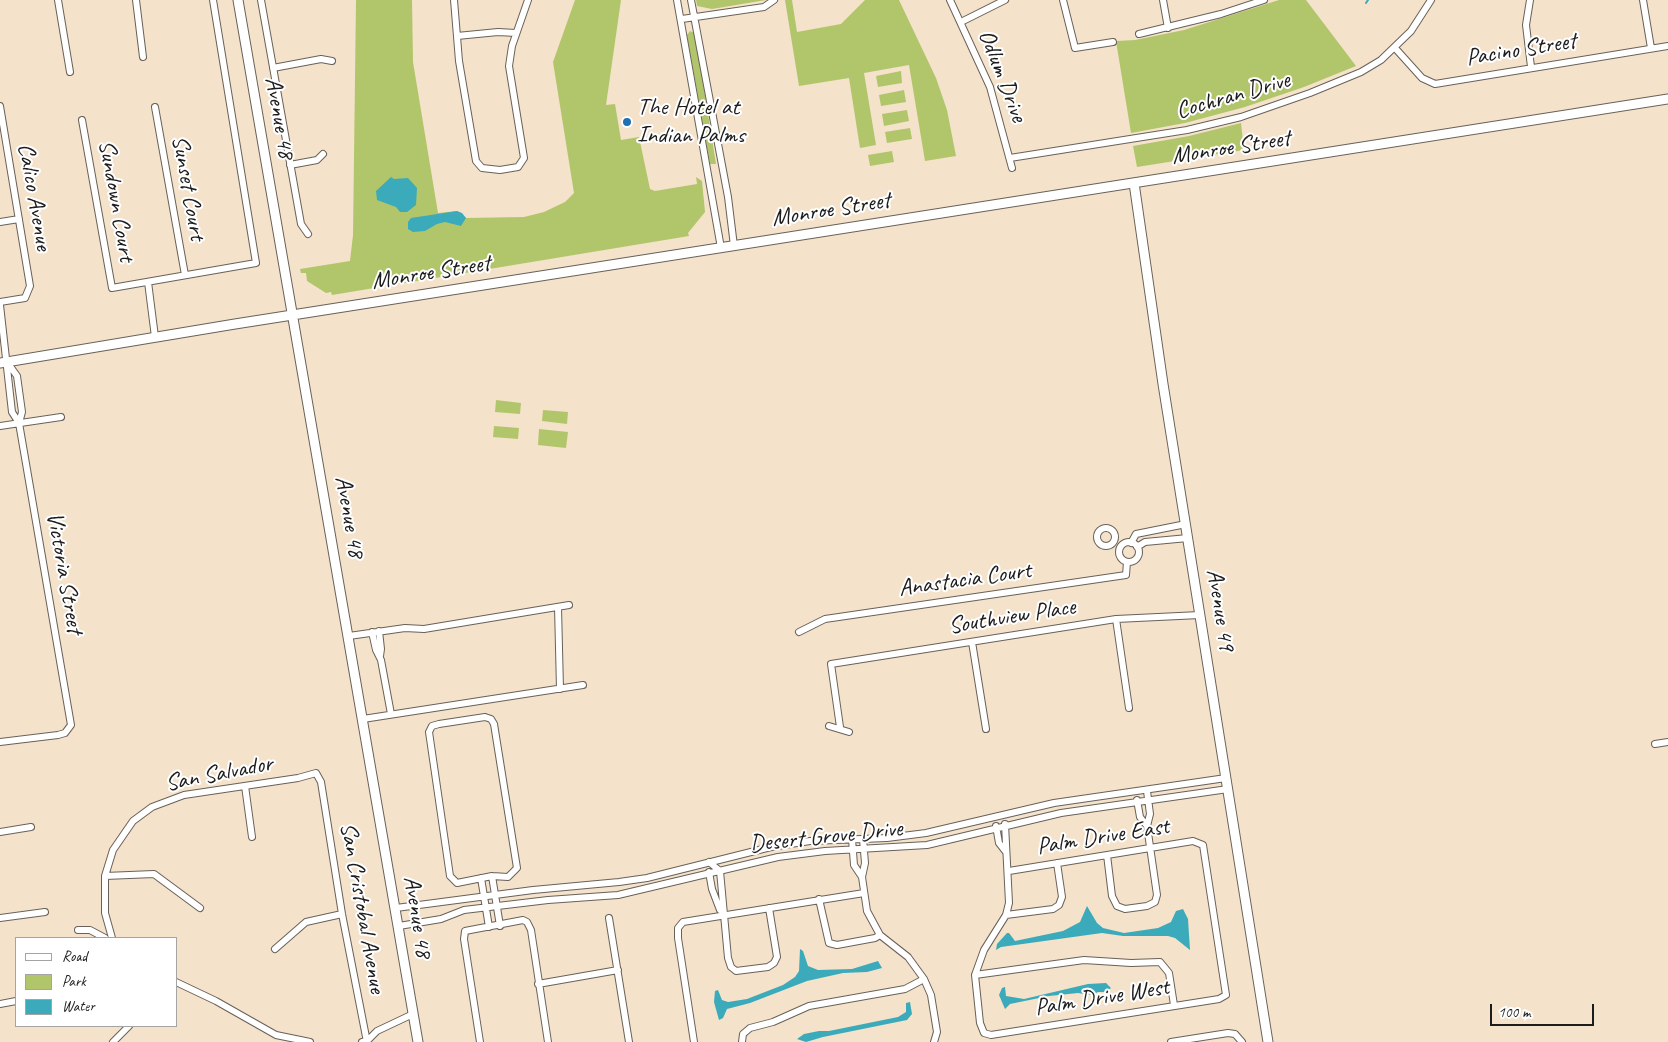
<!DOCTYPE html>
<html>
<head>
<meta charset="utf-8">
<style>
	body { margin:0 }
	#map { position:relative; width:1668px; height:1042px; overflow:hidden; background:#f5e2ca; font-family:Caveat,sans-serif }
	canvas { display:block }
	.legend { position:absolute; left:15px; top:937px; width:162px; height:90px; box-sizing:border-box; background:#fff; border:1px solid #a4a4a4; margin:0; padding:6px 9px; list-style:none; font-size:15px; color:#1c1c1c }
	.legend li { display:flex; align-items:center; gap:10px; height:25px }
	.legend b { width:25px; border:1px solid #a4a4a4 }
	.scale { position:absolute; left:1490px; top:1004px; width:104px; height:22px; box-sizing:border-box; border:2px solid #1c1c1c; border-top:0; padding-left:6px; font-size:15px; line-height:18px; white-space:nowrap; color:#1c1c1c; -webkit-text-stroke:4px #fff; paint-order:stroke }
</style>
</head>
<body>
<div id="map">
<canvas width="1668" height="1042"></canvas>
<ul class="legend">
<li><b style="height:6px;background:#fff"></b>Road</li>
<li><b style="height:14px;background:#b1c66a"></b>Park</li>
<li><b style="height:14px;background:#3baaba"></b>Water</li>
</ul>
<div class="scale">100 m</div>
</div>
<script>
const ctx = document.querySelector('canvas').getContext('2d');
ctx.lineJoin = 'round';
function paint(path, color) {
  ctx.fillStyle = color;
  ctx.fill(path, 'evenodd');
}
function poly(rows) {
  const path = new Path2D();
  for (const r of rows) {
    if (r.length === 3) {
      path.moveTo(r[0] + r[2], r[1]);
      path.arc(r[0], r[1], r[2], 0, 2 * Math.PI);
      continue;
    }
    path.moveTo(r[0], r[1]);
    for (let i = 2; i < r.length; i += 2) path.lineTo(r[i], r[i + 1]);
  }
  return path;
}
function strokePath(path, color, width, dash) {
  ctx.strokeStyle = color;
  ctx.lineWidth = width;
  ctx.lineCap = dash ? 'butt' : 'round';
  ctx.setLineDash(dash || []);
  ctx.stroke(path);
}
function write(font, color, halo, rows, align = 'center') {
  ctx.font = font + ' Caveat,sans-serif';
  ctx.lineWidth = 4;
  ctx.setLineDash([]);
  ctx.textBaseline = 'middle';
  ctx.strokeStyle = halo;
  ctx.fillStyle = color;
  for (const [text, x, y, turn = 0] of rows) {
    ctx.save();
    ctx.translate(x, y);
    ctx.rotate((+turn || 0) * Math.PI / 180);
    ctx.textAlign = isNaN(turn) ? turn : align;
    if (halo) ctx.strokeText(text, 0, 0);
    ctx.fillText(text, 0, 0);
    ctx.restore();
  }
}
paint(poly([
	[356,0,412,0,413,62,438,213,457,211,466,218,524,217,544,212,565,202,574,193,553,62,575,0,621,0,606,105,615,104,621,140,639,137,650,189,655,191,697,184,696,177,702,181,705,212,688,233,689,236,332,295,331,292,326,293,307,281,306,273,301,273,300,269,350,261,353,235],
	[696,0,766,0,712,9,697,6],
	[785,0,792,0,797,32,841,24,865,0,899,0,936,78,947,110,956,156,925,161,909,65,864,73,876,145,860,148,849,78,799,86],
	[1279,0,1306,0,1356,66,1304,87,1245,107,1185,123,1131,133,1116,41,1135,40,1184,30],
	[690,31,695,33,716,164,710,164,687,35],
	[901,71,902,83,878,87,876,76],
	[904,90,906,102,881,106,879,95],
	[907,110,909,121,884,126,882,114],
	[1241,123,1244,150,1137,167,1133,146,1189,136],
	[910,128,912,139,887,143,885,132],
	[892,151,894,162,870,166,868,155],
	[496,400,521,403,520,414,495,412],
	[543,410,568,412,567,424,542,421],
	[494,426,519,428,518,439,493,437],
	[539,429,568,432,566,448,538,445]
]), '#b1c66a');
paint(poly([
	[391,177,394,179,408,178,417,188,416,205,407,212,400,212,396,207,377,200,376,191],
	[457,211,462,213,466,218,461,226,445,222,437,224,425,231,413,232,408,229,408,222,411,218],
	[1087,906,1097,923,1103,928,1124,933,1158,928,1171,922,1176,911,1183,909,1188,919,1190,950,1175,938,1168,936,1123,936,1102,933,1001,947,996,950,997,944,1007,933,1009,933,1015,941,1063,931,1080,922],
	[800,949,803,951,808,966,818,970,852,969,878,961,882,968,867,972,843,973,807,981,750,1003,727,1009,723,1018,719,1020,714,1002,715,991,718,990,722,1000,728,1002,747,999,783,985,795,977,799,971],
	[1106,983,1111,988,1105,992,1098,992,1092,995,1078,993,1049,996,1010,1004,1005,1009,999,995,1002,988,1005,987,1006,996,1024,999,1088,984],
	[910,1002,912,1014,907,1020,823,1037,806,1042,797,1039,804,1034,819,1031,829,1031,898,1017,906,1012,906,1003]
]), '#3baaba');
strokePath(poly([
	[1366,3,1368,0]
]), '#3baaba', 2);
const street = poly([
	[58,0,70,72],
	[136,0,143,57],
	[261,0,301,224,308,234],
	[454,0,459,61,476,161,482,168,500,170,518,167,524,158,509,66,512,46,528,0],
	[677,0,721,248],
	[691,0,728,197,734,246],
	[950,0,990,87,1012,168],
	[1063,0,1075,48,1113,42],
	[1163,0,1168,28],
	[1530,0,1526,25,1531,67],
	[1643,0,1651,48],
	[682,19,764,7,774,0],
	[961,22,1005,0],
	[1139,34,1221,14,1264,0],
	[457,36,498,32,516,33],
	[1395,48,1422,78,1435,84,1668,46],
	[273,68,321,59,332,61],
	[0,106,30,286,25,298,0,302],
	[155,107,185,275],
	[82,120,112,288,256,263,213,0],
	[1010,158,1187,130,1241,117,1310,93,1361,72,1381,60,1411,31,1431,0],
	[290,165,317,160,323,154],
	[0,222,19,219],
	[148,282,155,337],
	[0,305,12,412,19,423],
	[0,426,61,417],
	[1106,537,9],
	[1129,552,10],
	[1131,543,1136,534,1186,524],
	[1137,547,1145,542,1188,538],
	[558,607,560,689],
	[1116,619,1129,708],
	[379,631,381,649,380,656],
	[372,632,376,650,381,660,391,714],
	[799,632,825,619,1126,575,1127,562],
	[349,636,405,628,424,629,569,605],
	[972,642,986,729],
	[485,717,491,719,494,724,517,868,508,877,492,876,457,883,450,876,429,732,432,726,439,724,485,717],
	[363,719,583,685],
	[829,726,849,732],
	[840,727,831,664,1116,619,1200,615],
	[0,742,58,735,65,733,71,725,19,423,22,412,17,376,7,362],
	[1655,744,1668,742],
	[245,786,252,837],
	[1137,800,1140,817,1147,826],
	[1005,824,1009,903,1006,915,984,950,975,975,980,1023,984,1033,991,1035,1219,999,1226,995,1203,845,1193,841,1009,871],
	[996,826,999,843,1006,852],
	[0,832,31,827],
	[852,839,854,865,862,877],
	[863,839,865,863,862,877,867,911,880,935,908,957,924,979,931,995,937,1032,934,1042],
	[1107,855,1112,896,1117,906,1125,909,1147,906,1155,902,1157,895,1147,826,1150,814,1147,791],
	[709,862,720,871,728,958,731,967,736,971,768,967,774,963,777,957,769,908],
	[709,872,712,889,720,910],
	[105,876,154,874,200,908],
	[492,876,500,926],
	[481,878,489,927],
	[819,899,829,943,837,945,875,938,880,935],
	[396,908,533,890,619,882,647,878,771,847,810,841,887,838,926,833,1054,803,1226,778],
	[1006,915,1053,909,1059,905,1062,897,1057,863],
	[0,918,45,912],
	[609,918,629,1042],
	[399,926,441,919,464,910,548,900,618,895,778,857,825,851,927,845,1061,813,1228,789],
	[78,930,90,930,105,938],
	[112,938,105,913,105,876,113,850,133,821,152,807,184,795,298,778,316,773,321,782,342,914,367,1042],
	[275,949,306,922,342,914],
	[975,975,1084,960,1131,963,1160,962,1169,973,1174,1005],
	[176,982,216,1001,276,1035,310,1042],
	[538,984,618,970],
	[0,1004,16,1001],
	[113,1042,129,1026],
	[362,1042,367,1041,377,1031,413,1014],
	[480,1042,464,939,465,931,523,920,527,922,531,930,548,1042],
	[694,1042,678,938,678,928,683,922,864,893],
	[742,1042,743,1034,750,1028,773,1022,809,1006,905,989,924,979],
	[1171,1042,1228,1033,1235,1034,1242,1042]
]);
const secondary = poly([
	[238,0,418,1042],
	[1134,183,1163,384,1268,1042],
	[0,363,235,324,1668,99]
]);
strokePath(street, '#686159', 8);
strokePath(secondary, '#686159', 11);
strokePath(street, '#fff', 6);
strokePath(secondary, '#fff', 9);
for (const [x, y, r, color] of [
	[627,122,5,"#1f6fb2"]
]) {
  const dot = new Path2D();
  dot.arc(x, y, r, 0, 2 * Math.PI);
  ctx.fillStyle = color;
  ctx.fill(dot);
  strokePath(dot, '#fff', 2);
}
write('24px', '#1c1c1c', '#fff', [
	["Pacino Street",1521,50,-9],
	["Odlum Drive",1002,76,69],
	["Cochran Drive",1233,96,-16],
	["Avenue 48",279,118,80],
	["Monroe Street",1231,148,-9],
	["Sunset Court",188,188,80],
	["Calico Avenue",34,197,80],
	["Sundown Court",116,201,80],
	["Monroe Street",831,210,-9],
	["Monroe Street",431,273,-9],
	["Avenue 48",349,517,80],
	["Victoria Street",64,573,80],
	["Anastacia Court",965,580,-8],
	["Avenue 49",1220,610,81],
	["Southview Place",1012,617,-9],
	["San Salvador",219,774,-11],
	["Desert Grove Drive",826,837,-6],
	["Palm Drive East",1103,837,-9],
	["San Cristobal Avenue",362,908,80],
	["Avenue 48",417,917,81],
	["Palm Drive West",1102,998,-9]
]);
write('24px', '#1c1c1c', '#fff', [
	["The Hotel at",637,108],
	["Indian Palms",637,136]
], 'left');
</script>
</body>
</html>
